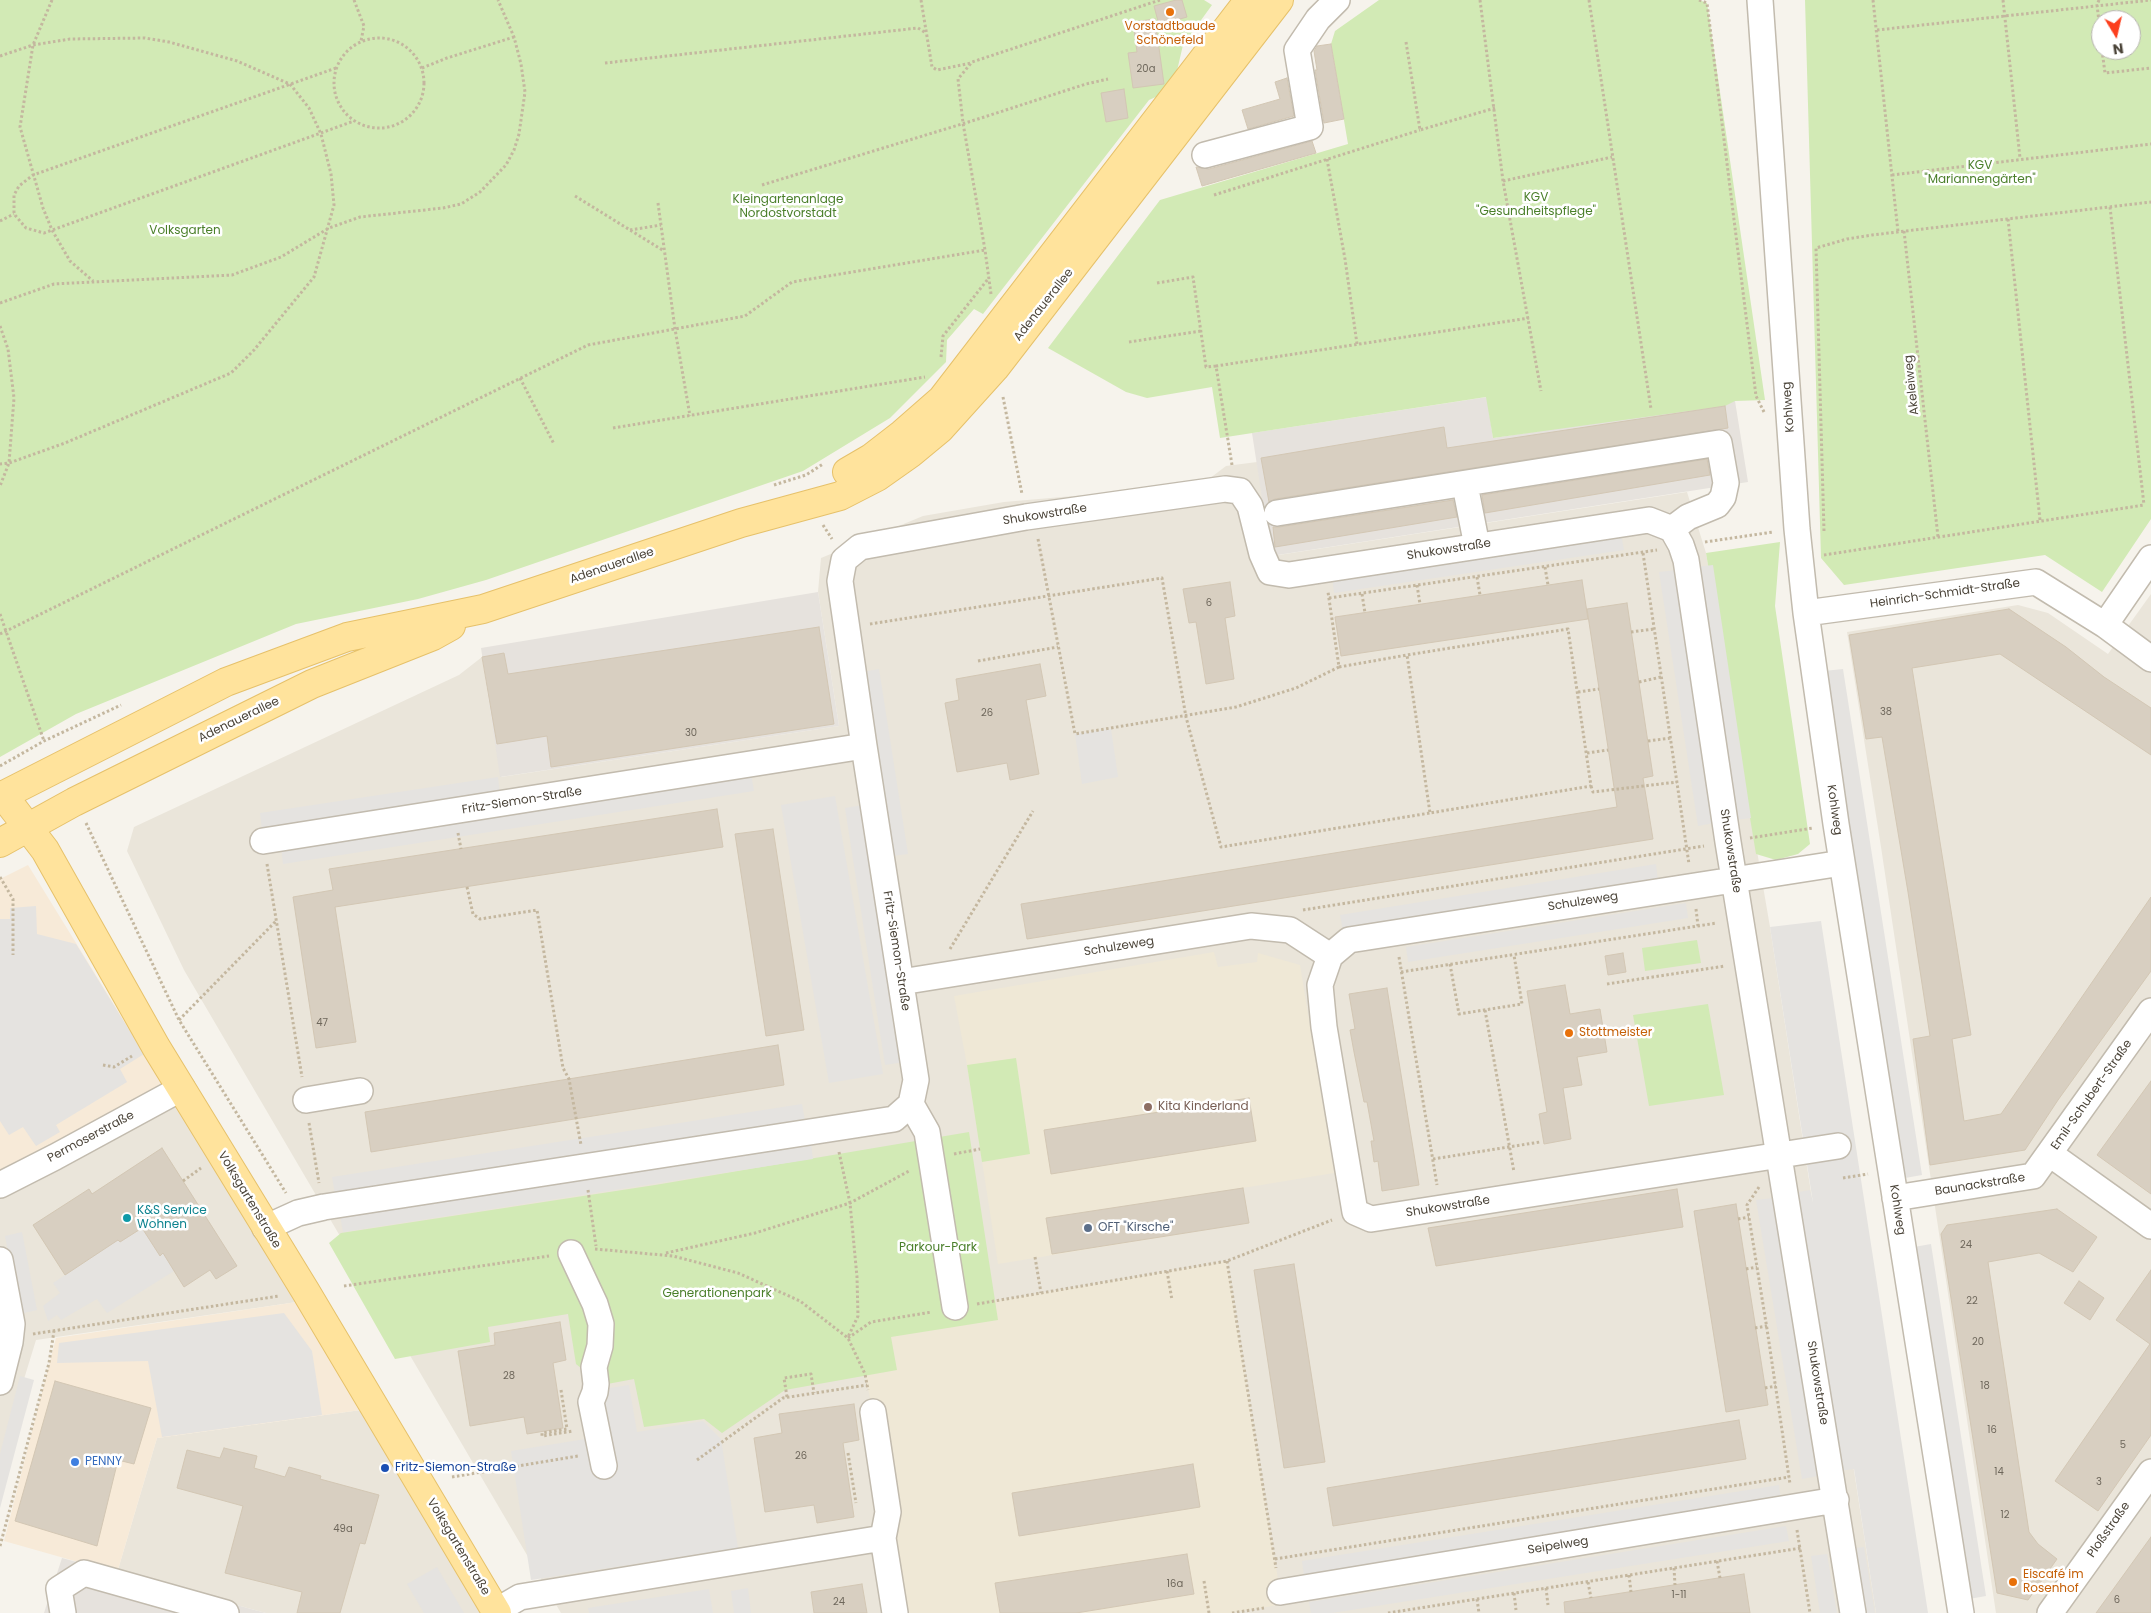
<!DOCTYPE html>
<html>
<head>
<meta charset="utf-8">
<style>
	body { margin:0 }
	#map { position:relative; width:2151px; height:1613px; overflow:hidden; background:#f6f3ec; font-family:Poppins,sans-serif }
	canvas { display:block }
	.north { position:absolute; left:2091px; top:10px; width:50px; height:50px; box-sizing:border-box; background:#fff; border:1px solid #b7b4b0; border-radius:50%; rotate:171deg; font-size:14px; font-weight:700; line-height:20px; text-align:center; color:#4b4439 }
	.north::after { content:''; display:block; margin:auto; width:18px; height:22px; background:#fc3f1d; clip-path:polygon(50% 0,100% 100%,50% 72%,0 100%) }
</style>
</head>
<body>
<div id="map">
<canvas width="2151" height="1613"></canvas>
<div class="north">N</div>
</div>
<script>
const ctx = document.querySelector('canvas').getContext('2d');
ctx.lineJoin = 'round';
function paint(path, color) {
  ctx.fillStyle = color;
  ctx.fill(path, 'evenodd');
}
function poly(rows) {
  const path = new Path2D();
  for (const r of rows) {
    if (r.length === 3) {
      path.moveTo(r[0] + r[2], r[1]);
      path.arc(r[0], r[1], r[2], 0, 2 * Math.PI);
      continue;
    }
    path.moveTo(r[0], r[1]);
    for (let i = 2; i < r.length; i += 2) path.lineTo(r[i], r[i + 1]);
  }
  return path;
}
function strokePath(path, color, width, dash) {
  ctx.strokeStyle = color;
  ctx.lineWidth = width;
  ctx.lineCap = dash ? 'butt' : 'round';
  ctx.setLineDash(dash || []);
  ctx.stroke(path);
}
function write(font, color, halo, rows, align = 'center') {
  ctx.font = font + ' Poppins,sans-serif';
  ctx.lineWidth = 5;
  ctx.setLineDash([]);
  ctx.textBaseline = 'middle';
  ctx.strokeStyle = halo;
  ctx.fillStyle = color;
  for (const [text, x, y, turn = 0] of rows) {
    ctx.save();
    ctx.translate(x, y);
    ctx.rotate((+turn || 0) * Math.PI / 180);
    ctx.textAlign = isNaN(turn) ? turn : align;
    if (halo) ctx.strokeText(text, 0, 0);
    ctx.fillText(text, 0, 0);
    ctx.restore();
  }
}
paint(poly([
	[1257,462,1272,556,1687,492,1706,553,1770,927,1876,1613,561,1613,184,970,127,851,134,827,459,675,482,657,501,777,839,726,818,592,821,558,923,516,1004,502,1201,485,1226,466],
	[2151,594,2151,1613,1996,1613,1881,847,1847,632,2018,605,2048,613,2108,654],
	[172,1099,297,1302,36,1340,0,1457,0,1190],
	[361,1410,481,1613,266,1613,117,1573,157,1438]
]), '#eae5da');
paint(poly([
	[28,865,172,1099,0,1190,0,879],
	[297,1302,361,1410,157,1438,117,1573,4,1541,56,1338]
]), '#f7ead8');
paint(poly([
	[1487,397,1493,438,1735,401,1748,482,1271,556,1252,433],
	[818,592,839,726,500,777,481,648],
	[62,1558,266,1613,44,1613]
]), '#e6e2dd');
paint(poly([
	[1214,952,1218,967,1257,962,1258,953,1300,965,1334,1173,1243,1188,1249,1223,998,1264,967,1065,954,996],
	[1227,1261,1280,1592,1278,1605,1232,1613,896,1613,873,1412,865,1374,871,1322]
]), '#efe8d6');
paint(poly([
	[0,0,1204,0,1212,5,1183,45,1176,75,1158,96,1149,100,983,314,974,309,947,340,946,362,890,418,803,471,486,580,418,599,296,624,76,714,0,757],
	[1379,0,1699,0,1707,3,1765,400,1735,401,1725,406,1493,438,1486,397,1220,438,1212,387,1147,398,1126,392,1048,348,1160,200,1348,144,1331,44,1335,31],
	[1805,0,2151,0,2151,519,2102,592,2045,555,1844,585,1821,558],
	[2101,20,2131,20,2131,50,2101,50],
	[1780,542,1775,606,1810,844,1798,854,1776,860,1756,854,1706,553],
	[1697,940,1701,963,1645,971,1642,948],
	[1708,1004,1724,1095,1649,1106,1633,1015],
	[1016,1058,1030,1154,982,1162,967,1065],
	[969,1132,998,1320,891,1337,897,1370,785,1390,722,1433,704,1419,644,1427,634,1379,602,1385,576,1364,568,1314,488,1327,490,1342,395,1359,329,1243,341,1233,655,1185]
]), '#d2eab5');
paint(poly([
	[1621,534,1624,550,1334,593,1332,577],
	[1713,565,1751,818,1735,820,1696,567],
	[1676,570,1714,823,1698,826,1659,572],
	[879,669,908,854,892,856,863,672],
	[1843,669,1922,1175,1905,1178,1824,671],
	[1111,729,1118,777,1082,784,1075,734],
	[751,774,754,791,283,864,281,847],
	[498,777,500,794,262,831,260,813],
	[835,796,883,1074,829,1083,781,805],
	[863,805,904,1062,885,1065,845,808],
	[1656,864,1658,880,1343,931,1340,915],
	[1686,903,1688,918,1408,962,1406,947],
	[36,906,37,934,76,944,144,1054,120,1069,127,1082,56,1125,60,1132,36,1146,23,1127,9,1135,0,1121,0,919,10,919,10,908],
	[1821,921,1928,1613,1876,1613,1854,1469,1839,1471,1793,1193,1810,1190,1813,1203,1770,927],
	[802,1104,805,1121,335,1194,332,1177],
	[811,1143,813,1159,343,1232,340,1216],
	[1773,1198,1818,1476,1802,1479,1756,1200],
	[152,1222,160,1255,171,1248,170,1264,174,1271,107,1313,97,1299,61,1320,57,1315,48,1321,43,1306,60,1293,53,1283,91,1258,113,1232,120,1242],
	[22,1232,37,1310,20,1314,5,1236],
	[1931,1244,1986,1596,1969,1599,1914,1247],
	[284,1313,312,1351,322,1415,162,1437,148,1361,57,1363,59,1343],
	[20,1376,34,1380,0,1508,0,1454],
	[629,1385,637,1432,703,1421,721,1439,738,1548,531,1580,511,1451,604,1436,597,1390],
	[1779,1485,1781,1500,1304,1576,1302,1561],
	[1786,1526,1789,1541,1332,1613,1311,1613,1309,1602],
	[1864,1547,1875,1613,1858,1613,1848,1549],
	[1827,1554,1837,1613,1820,1613,1811,1556],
	[437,1567,464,1613,424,1613,407,1584],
	[748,1588,751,1613,734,1613,731,1591],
	[709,1589,713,1613,589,1613,588,1608]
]), '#e5e3e0');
const building = poly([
	[1176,0,1182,0,1187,17,1159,25,1154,6,1176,0],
	[1155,19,1164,84,1133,88,1128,53,1137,52,1133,22,1155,19],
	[1331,44,1344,119,1324,123,1315,70,1317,70,1314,51,1317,46,1331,44],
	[1287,78,1294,116,1248,129,1242,110,1280,99,1275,82,1287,78],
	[1124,89,1128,118,1106,122,1101,93,1124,89],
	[1312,141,1316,153,1202,186,1196,167,1209,169,1312,141],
	[1725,406,1728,428,1275,499,1269,502,1261,458,1444,427,1447,448,1725,406],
	[1707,459,1710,475,1485,513,1482,495,1707,459],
	[1453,500,1457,517,1275,547,1273,527,1279,527,1453,500],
	[1582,580,1588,619,1341,656,1335,617,1582,580],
	[1230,582,1235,616,1225,618,1234,679,1206,684,1196,622,1189,623,1183,589,1230,582],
	[1627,603,1653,776,1643,778,1653,839,1027,939,1021,904,1617,807,1587,609,1627,603],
	[2009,609,2066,647,2104,677,2151,708,2151,755,2000,654,1912,668,1971,1035,1952,1039,1964,1121,2001,1114,2151,897,2151,971,2058,1100,2025,1150,1930,1165,1913,1039,1930,1036,1908,892,1882,737,1866,739,1849,635,2009,609],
	[819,627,834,724,551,767,547,736,497,744,482,657,504,653,508,674,819,627],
	[1040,664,1046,696,1026,700,1039,774,1010,780,1007,763,957,772,945,703,959,700,956,679,1040,664],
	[717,809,723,847,335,907,356,1042,316,1048,293,897,333,890,329,869,717,809],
	[773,829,804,1030,766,1036,735,834,773,829],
	[1623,953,1626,972,1608,975,1605,956,1623,953],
	[1565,985,1570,1014,1600,1009,1607,1052,1577,1057,1582,1085,1563,1088,1571,1139,1544,1144,1539,1114,1547,1112,1527,991,1565,985],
	[1387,988,1419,1185,1382,1191,1378,1161,1374,1162,1371,1141,1374,1141,1367,1102,1364,1102,1354,1052,1350,1030,1355,1029,1349,994,1387,988],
	[778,1045,784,1085,371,1152,365,1112,778,1045],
	[2151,1081,2151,1194,2097,1155,2151,1081],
	[1249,1098,1256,1141,1051,1174,1044,1130,1249,1098],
	[162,1148,237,1266,216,1279,210,1270,184,1287,163,1253,160,1256,142,1228,120,1242,118,1240,65,1275,33,1225,89,1189,92,1194,162,1148],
	[1243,1188,1249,1223,1052,1254,1046,1218,1243,1188],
	[1677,1189,1683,1227,1436,1266,1428,1228,1677,1189],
	[1736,1204,1768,1405,1726,1412,1694,1211,1736,1204],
	[2057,1209,2097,1237,2073,1272,2039,1253,1988,1262,2029,1532,2038,1544,2057,1559,2028,1600,1997,1593,1941,1234,1947,1225,2057,1209],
	[1294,1264,1325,1462,1284,1468,1254,1270,1294,1264],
	[2151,1270,2151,1435,2098,1511,2055,1481,2150,1344,2116,1320,2151,1270],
	[2079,1281,2104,1298,2090,1320,2064,1303,2079,1281],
	[560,1322,566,1360,553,1363,563,1428,527,1434,524,1417,470,1426,458,1351,495,1345,494,1333,560,1322],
	[55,1381,151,1408,134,1464,118,1460,97,1546,15,1521,55,1381],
	[854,1404,859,1440,843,1443,854,1517,817,1523,814,1505,765,1512,754,1438,782,1433,779,1414,854,1404],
	[1739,1420,1746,1459,1333,1526,1327,1488,1739,1420],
	[224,1448,257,1456,254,1468,285,1477,289,1467,321,1476,320,1479,379,1495,365,1544,360,1543,340,1613,297,1613,302,1592,225,1573,243,1506,177,1488,187,1450,220,1458,224,1448],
	[1193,1464,1200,1507,1019,1536,1012,1493,1193,1464],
	[2151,1537,2151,1613,2096,1613,2151,1537],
	[1187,1554,1194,1594,1076,1613,1000,1613,995,1583,1187,1554],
	[1744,1574,1750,1613,1565,1613,1564,1602,1744,1574],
	[862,1584,867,1613,814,1613,811,1592,862,1584]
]);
paint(building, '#d8cfc1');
strokePath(building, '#d3c7b4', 1);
const minor = poly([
	[1760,0,1797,529,1806,613,1836,824,1961,1613],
	[1205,155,1310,127,1297,50,1318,19,1337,0],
	[1465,485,1477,546],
	[1277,513,1719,443,1726,483,1723,497,1717,505,1688,517,1672,529],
	[1806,613,2036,582,2105,625,2151,659],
	[2105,625,2151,558],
	[864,746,840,581,844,560,860,547,1026,517,1225,489,1240,491,1250,506,1262,554,1270,572,1289,575,1649,520,1672,529,1681,545,1686,560,1728,842,1853,1613],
	[263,841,864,746,916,1080,911,1104,894,1119,324,1207,298,1213,265,1228],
	[901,982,1251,926,1290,930,1330,956],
	[306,1100,360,1091],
	[911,1104,927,1132,955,1307],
	[1838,1146,1371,1219,1355,1212,1324,1027,1320,985,1330,956,1349,940,1842,863],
	[2050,1154,2151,1226],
	[0,1185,55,1157,182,1088],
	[1895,1198,2033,1176,2151,1011],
	[571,1253,595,1304,601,1324,600,1346,594,1367,596,1384,595,1392,591,1402,604,1466],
	[0,1260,12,1324,10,1342,0,1382],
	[873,1412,888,1512,883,1538,895,1613],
	[1280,1592,1836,1500],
	[496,1611,520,1597,883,1538],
	[63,1613,59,1589,84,1573,226,1613],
	[2050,1613,2151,1472]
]);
const major = poly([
	[847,472,871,458,902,434,942,399,1249,0],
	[3,795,45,850,156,1047,306,1292,497,1613],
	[0,797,226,682,347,637,483,609,741,523,840,496,877,477,911,453,940,429,995,368,1279,0],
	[0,843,74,802,312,684,433,636,451,626]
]);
strokePath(minor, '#c2bbae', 28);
strokePath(major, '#e6c16a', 30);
strokePath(poly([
	[52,0,33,45,20,127,43,208,52,230,70,261,93,281],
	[354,0,364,26,361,41],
	[921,0,932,67,937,70,971,63],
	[1480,0,1503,181,1541,391],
	[1589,0,1651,409],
	[1699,0,1707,3,1756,396,1764,412],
	[1873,0,1898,232],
	[2003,0,2020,158],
	[2099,0,2097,5,2101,38],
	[1877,30,2151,0],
	[379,83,45],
	[1406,42,1420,130,1495,108],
	[2102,50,2105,73,2151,68],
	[0,56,33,45,70,39,145,38,169,42,237,61,290,84,309,108,321,134,331,174,334,205,314,277,254,350,231,373,65,443,9,463,0,464],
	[605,63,918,28,926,33],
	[336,68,33,175,19,186,14,195,14,214,26,228,44,233,354,121],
	[422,68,447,58,514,37],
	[1327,159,1345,259,1357,344],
	[1892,175,2151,144],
	[1503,181,1612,157],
	[762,185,975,120,1086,84,1108,79],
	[1214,195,1420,130],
	[575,196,664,251],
	[658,203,675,329,690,416],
	[2110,207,2144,505],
	[2008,219,2040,520],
	[0,221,14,214],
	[630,230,661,225],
	[1904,231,1938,537],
	[1157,283,1193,277,1206,367,1216,366],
	[991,294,985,250,963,123,958,79,972,62,1160,0],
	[0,303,54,284,232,275,281,257,329,228,360,217,443,208,461,204,480,192,506,165,514,150,519,134,525,92,521,64,514,37,498,0],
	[0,326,8,349,14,398,9,463,0,486],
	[1129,342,1201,331],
	[941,357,943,336,988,279],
	[520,378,554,444],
	[1003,397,1022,494],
	[613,428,925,377],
	[1232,465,1216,366,1529,318],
	[774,485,806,475,823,464],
	[823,525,832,539],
	[1824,531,1816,248,1847,239,1872,235,2151,202],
	[1038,539,1075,734,1236,707,1296,688,1339,667,1328,592],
	[1705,542,1773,532],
	[1643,553,1689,864],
	[1824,555,2144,505],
	[1545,567,1548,585],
	[1477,577,1480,595],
	[1417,585,1420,604],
	[1362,594,1365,613],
	[1329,598,1657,550],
	[0,614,44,741],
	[870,624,1162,578,1186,717,1221,847,1430,813],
	[1631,632,1654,629],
	[0,634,588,345,745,316,792,282,985,250],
	[978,661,1058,647],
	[1339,667,1407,655,1568,629,1591,786,1430,813,1407,655],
	[1639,682,1661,677],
	[1578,692,1599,689],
	[1648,741,1671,738],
	[1587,753,1608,750],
	[0,766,44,741,121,705],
	[1591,786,1593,792,1677,782],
	[86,823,179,1020,286,1193],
	[458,833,461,849],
	[1750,838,1813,828],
	[267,864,302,1077],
	[0,877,13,899,13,955],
	[467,887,473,914,480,919,537,910,563,1068,569,1079,581,1145],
	[1696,909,1698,926],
	[1303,910,1704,846],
	[950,949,1033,811],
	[1399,957,1437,1185],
	[1450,964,1459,1014,1522,1004,1514,955],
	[1401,972,1717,923],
	[1607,984,1725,966],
	[1485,1010,1514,1172],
	[179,1020,276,921],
	[103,1065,114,1067,132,1056],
	[309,1123,319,1183],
	[839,1152,850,1203,857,1277,858,1316,848,1337],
	[954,1154,980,1149],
	[1433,1159,1540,1142],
	[1843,1178,1868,1174],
	[183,1181,201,1168],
	[1759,1187,1747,1205,1767,1329,1790,1484],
	[588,1190,596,1246],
	[1738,1219,1749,1217],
	[595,1249,673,1256,738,1273,800,1301,848,1338,865,1374,868,1390],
	[666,1253,755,1233,850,1203,909,1171],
	[1035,1257,1041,1293],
	[1227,1261,1276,1568],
	[1746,1269,1757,1267],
	[1167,1271,1172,1300],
	[344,1286,549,1256],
	[977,1304,1227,1261,1332,1220],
	[1755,1328,1767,1326],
	[33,1334,279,1296],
	[848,1338,871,1322,932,1312],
	[1765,1388,1776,1386],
	[561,1390,567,1429,542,1433,542,1436,573,1431],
	[787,1397,784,1378,811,1374,814,1393],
	[848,1453,856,1503],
	[697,1460,783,1398,867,1385],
	[452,1477,578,1456],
	[1797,1530,1810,1613],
	[0,1546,49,1363,54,1331],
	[1275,1559,1789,1477],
	[1717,1561,1720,1578],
	[1674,1568,1675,1585],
	[1629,1575,1631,1592],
	[1204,1581,1209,1613],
	[1588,1582,1591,1598],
	[1546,1588,1548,1605],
	[1514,1593,1516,1610],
	[1477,1599,1479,1613],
	[1232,1613,1264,1608],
	[1388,1613,1801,1548]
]), '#c4b79f', 3, [2.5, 2.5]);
strokePath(minor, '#fff', 25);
strokePath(major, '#ffe39c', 28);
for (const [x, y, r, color] of [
	[1170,12,5,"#e8710a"],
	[1569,1033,5,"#e8710a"],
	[1148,1107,5,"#8d6e63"],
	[127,1218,5,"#0f9aa8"],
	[1088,1228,5,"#5c6f8a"],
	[75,1462,5,"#3f7fe0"],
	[385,1468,5,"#1a4fb4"],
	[2013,1582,5,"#e8710a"]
]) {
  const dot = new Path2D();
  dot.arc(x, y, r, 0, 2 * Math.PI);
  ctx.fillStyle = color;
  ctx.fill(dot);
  strokePath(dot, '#fff', 2);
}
write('10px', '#6e675b', null, [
	["20a",1146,69],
	["6",1209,603],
	["38",1886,712],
	["26",987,713],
	["30",691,733],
	["47",322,1023],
	["24",1966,1245],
	["22",1972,1301],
	["20",1978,1342],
	["28",509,1376],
	["18",1985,1386],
	["16",1992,1430],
	["5",2123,1445],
	["26",801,1456],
	["14",1999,1472],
	["3",2099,1482],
	["12",2005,1515],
	["49a",343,1529],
	["16a",1175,1584],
	["1-11",1679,1595],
	["6",2117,1600],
	["24",839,1602]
]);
write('12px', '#c56008', '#fff', [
	["Vorstadtbaude",1170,27,"center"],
	["Schönefeld",1170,41,"center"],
	["Stottmeister",1579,1033],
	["Eiscafé im",2023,1575],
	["Rosenhof",2023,1589]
], 'left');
write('12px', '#4a7f2a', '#fff', [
	["KGV",1980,166],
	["\"Mariannengärten\"",1980,180],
	["KGV",1536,198],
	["\"Gesundheitspflege\"",1536,212],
	["Kleingartenanlage",788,200],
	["Nordostvorstadt",788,214],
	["Volksgarten",185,231],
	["Parkour-Park",938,1248],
	["Generationenpark",717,1294]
]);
write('12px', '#4b4439', '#fff', [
	["Adenauerallee",1044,305,-52],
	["Akeleiweg",1912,385,-96],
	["Kohlweg",1789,407,-94],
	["Shukowstraße",1045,515,-9],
	["Shukowstraße",1449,550,-9],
	["Adenauerallee",612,566,-19],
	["Heinrich-Schmidt-Straße",1945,594,-8],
	["Adenauerallee",239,720,-26],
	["Fritz-Siemon-Straße",522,801,-9],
	["Kohlweg",1834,810,82],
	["Shukowstraße",1730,851,81],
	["Schulzeweg",1583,902,-9],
	["Schulzeweg",1119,947,-9],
	["Fritz-Siemon-Straße",896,951,81],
	["Emil-Schubert-Straße",2092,1095,-55],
	["Permoserstraße",91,1137,-28],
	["Baunackstraße",1980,1185,-9],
	["Volksgartenstraße",249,1200,59],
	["Shukowstraße",1448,1207,-9],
	["Kohlweg",1897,1210,81],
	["Shukowstraße",1817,1383,81],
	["Ploßstraße",2109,1530,-55],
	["Seipelweg",1558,1546,-9],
	["Volksgartenstraße",458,1547,59]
]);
write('12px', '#785e54', '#fff', [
	["Kita Kinderland",1158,1107]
], 'left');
write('12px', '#0d838f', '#fff', [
	["K&S Service",137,1211],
	["Wohnen",137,1225]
], 'left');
write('12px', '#4e5e75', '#fff', [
	["OFT \"Kirsche\"",1098,1228]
], 'left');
write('12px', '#366cbe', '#fff', [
	["PENNY",85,1462]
], 'left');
write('12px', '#164399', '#fff', [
	["Fritz-Siemon-Straße",395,1468]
], 'left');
</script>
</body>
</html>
